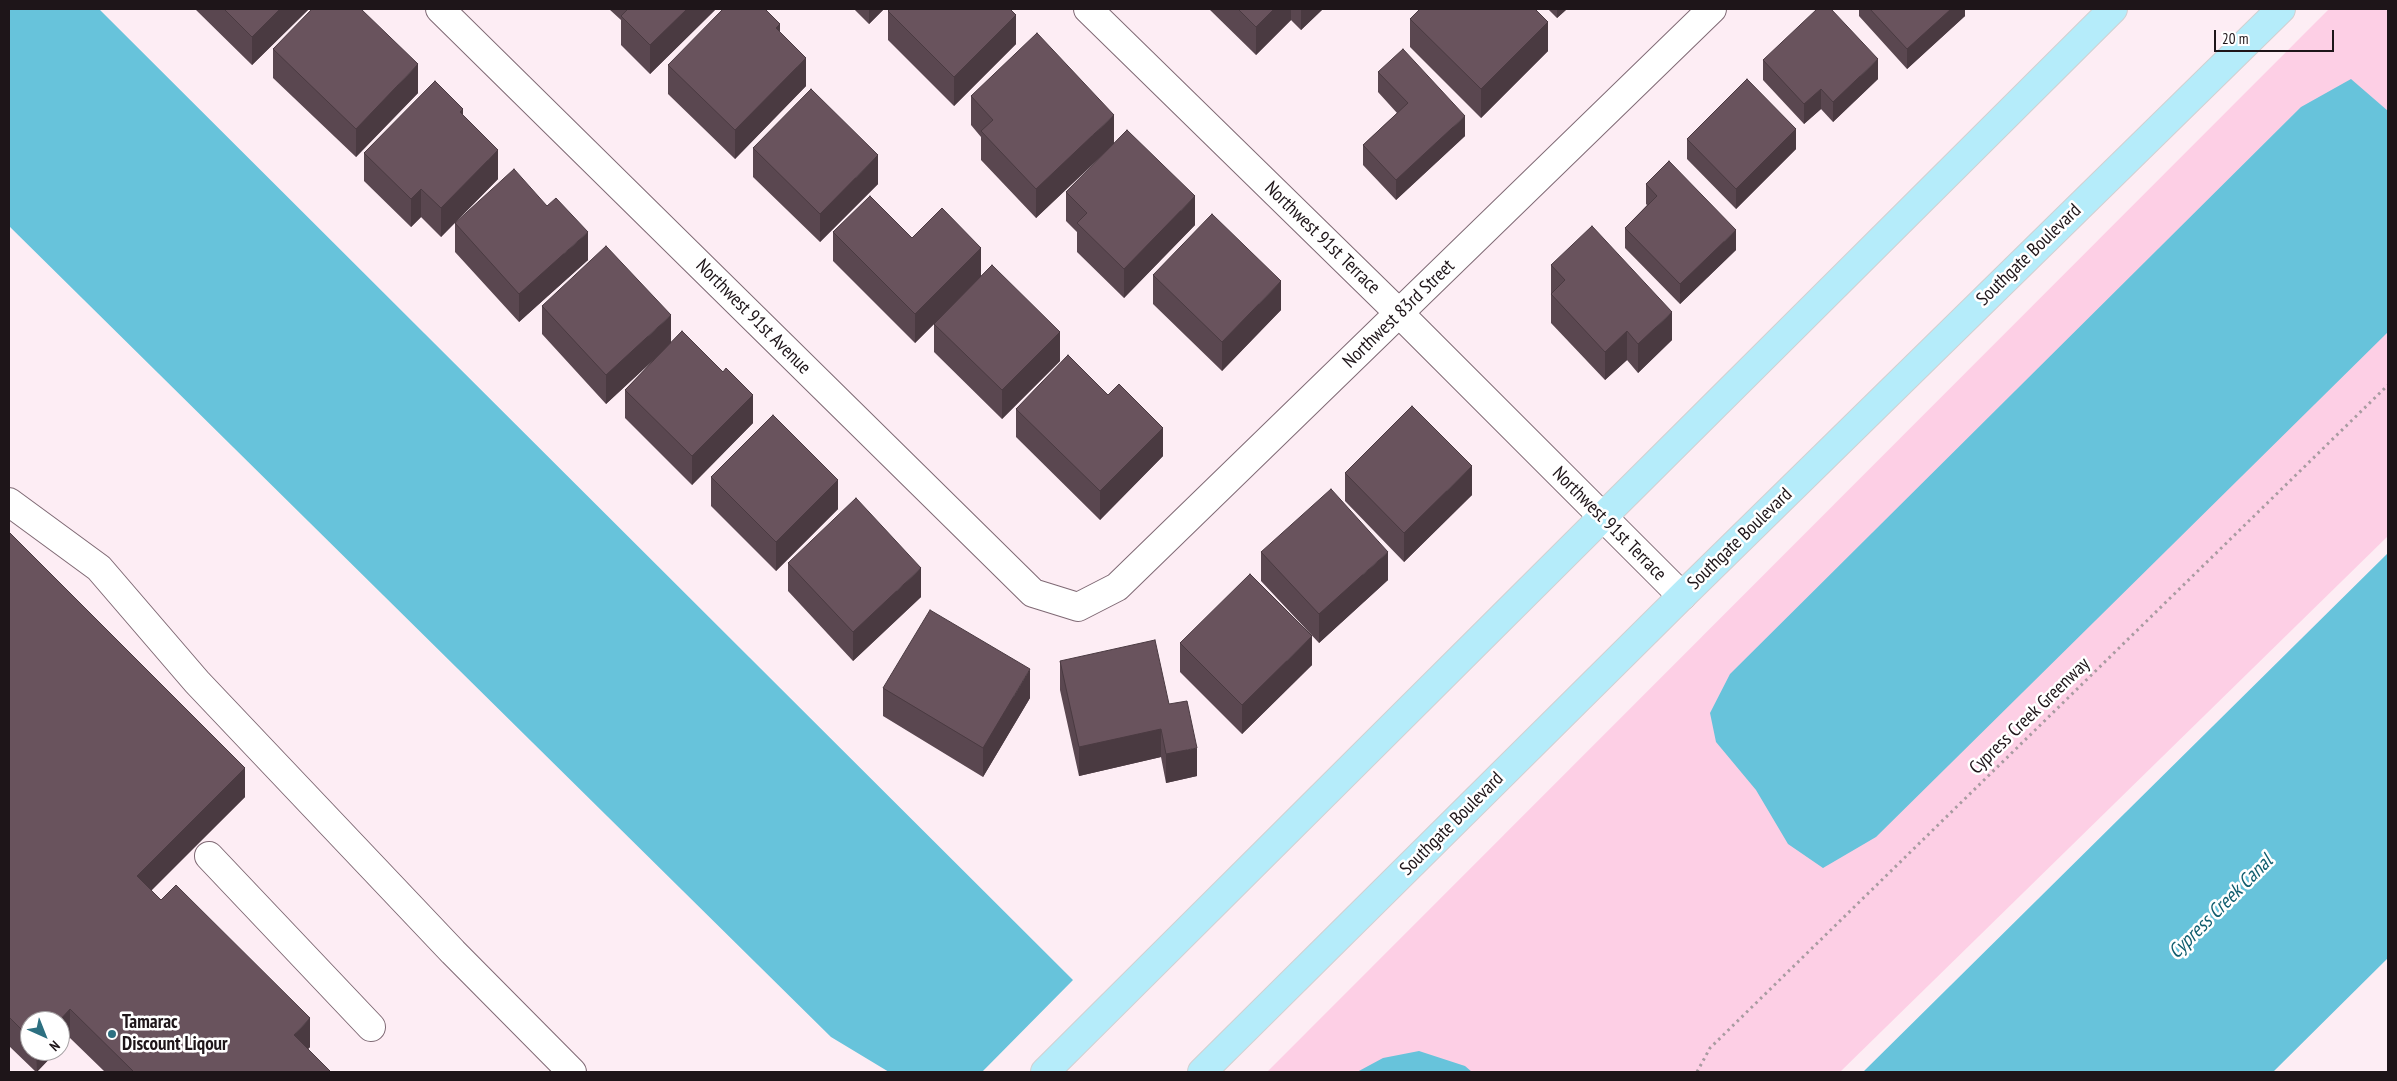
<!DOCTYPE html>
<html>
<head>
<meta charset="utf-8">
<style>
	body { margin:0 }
	#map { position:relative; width:2397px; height:1081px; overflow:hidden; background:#fdedf4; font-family:"PT Sans Narrow",sans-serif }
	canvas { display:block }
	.frame { position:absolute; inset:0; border:10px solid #1e1519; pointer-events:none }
	.north { position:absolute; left:20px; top:1011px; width:50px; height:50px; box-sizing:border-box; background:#fff; border:1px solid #a5a1a3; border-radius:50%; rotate:136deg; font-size:14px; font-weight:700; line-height:20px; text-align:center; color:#1e1519 }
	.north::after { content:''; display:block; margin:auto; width:18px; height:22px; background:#2d7081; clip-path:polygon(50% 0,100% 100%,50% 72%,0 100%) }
	.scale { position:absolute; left:2214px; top:30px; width:120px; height:22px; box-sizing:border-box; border:2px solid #1e1519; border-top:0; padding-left:6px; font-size:15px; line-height:18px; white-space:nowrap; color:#1e1519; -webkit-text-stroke:4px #fff; paint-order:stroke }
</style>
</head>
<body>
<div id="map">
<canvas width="2397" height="1081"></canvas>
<div class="frame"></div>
<div class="north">N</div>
<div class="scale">20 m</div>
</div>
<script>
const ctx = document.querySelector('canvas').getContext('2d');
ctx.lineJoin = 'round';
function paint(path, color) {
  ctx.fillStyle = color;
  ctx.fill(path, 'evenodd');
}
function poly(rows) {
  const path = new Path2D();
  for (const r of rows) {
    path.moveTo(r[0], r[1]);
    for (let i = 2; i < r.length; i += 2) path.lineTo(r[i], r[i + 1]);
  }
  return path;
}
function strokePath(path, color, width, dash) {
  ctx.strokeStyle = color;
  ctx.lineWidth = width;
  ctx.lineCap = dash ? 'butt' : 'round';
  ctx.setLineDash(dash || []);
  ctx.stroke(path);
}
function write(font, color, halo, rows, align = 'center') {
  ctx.font = font + ' "PT Sans Narrow",sans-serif';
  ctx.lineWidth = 5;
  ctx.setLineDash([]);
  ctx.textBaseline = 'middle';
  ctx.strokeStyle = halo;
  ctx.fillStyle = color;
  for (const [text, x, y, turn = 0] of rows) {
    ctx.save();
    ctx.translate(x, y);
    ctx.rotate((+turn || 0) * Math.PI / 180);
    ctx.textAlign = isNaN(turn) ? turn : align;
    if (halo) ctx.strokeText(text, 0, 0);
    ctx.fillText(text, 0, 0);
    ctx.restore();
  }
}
paint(poly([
	[2329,9,2388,9,2388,536,1840,1072,1267,1072]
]), '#fdcfe5');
paint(poly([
	[9,9,99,9,1073,980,982,1072,889,1072,831,1037,9,226],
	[2351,79,2388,111,2388,332,1876,837,1823,868,1788,844,1756,790,1716,742,1710,713,1730,674,2301,107],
	[2388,553,2388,958,2273,1072,1863,1072],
	[1419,1051,1465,1066,1472,1072,1357,1072,1383,1058]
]), '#67c3db');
const minor = poly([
	[440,9,1033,593,1078,607,1117,587,1712,9],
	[1088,9,1400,314,1682,596],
	[9,502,99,568,197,682,453,952,572,1072],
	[209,856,371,1027]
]);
const major = poly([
	[1045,1072,2113,9],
	[1202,1072,1682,596,2281,9]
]);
strokePath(minor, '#7f6974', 30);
strokePath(major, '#d2d0d1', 30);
strokePath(poly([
	[1697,1072,1710,1048,2388,385]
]), '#a99ba1', 3, [2.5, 4]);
strokePath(minor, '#fff', 28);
strokePath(major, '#b5ecfa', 28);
paint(poly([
	[195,9,309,9,252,65],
	[609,9,716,9,650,74,621,45,621,20],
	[854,9,884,9,869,24],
	[1209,9,1323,9,1301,30,1291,20,1256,55],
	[1548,9,1567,9,1557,18],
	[1859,9,1965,9,1965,16,1907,69,1859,16],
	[888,11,1016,44,954,106,888,40],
	[1410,19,1548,51,1481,118,1410,47],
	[780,32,806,86,735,159,668,94,668,65],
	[273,49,418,93,356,157,273,78],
	[1763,60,1878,79,1833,122,1821,109,1804,124,1763,80],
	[1378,72,1465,136,1396,200,1363,165,1363,145,1397,113,1378,92],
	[971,96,1114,143,1195,225,1124,298,1077,252,1077,232,1066,221,1066,192,1110,148,1036,218,981,160,981,137,971,125],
	[463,116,498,179,441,237,421,217,411,227,364,181,364,153],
	[1687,139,1796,149,1736,209,1687,159],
	[753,148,878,184,820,242,753,177],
	[1646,184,1736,250,1680,304,1625,248,1625,228,1647,205,1646,204],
	[455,223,588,260,519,322,455,252],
	[833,232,912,238,981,276,1060,361,1002,419,934,352,934,324,915,343,833,261],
	[1551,265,1672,340,1638,373,1627,360,1605,380,1551,323],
	[1153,275,1281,310,1222,371,1153,304],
	[542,306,671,343,753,423,692,485,625,418,625,390,664,350,606,404,542,334],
	[1016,409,1163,456,1100,520,1016,437],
	[1345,473,1472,495,1404,562,1345,501],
	[711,477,838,509,776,571,711,506],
	[9,532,245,797,151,890,310,1047,308,1049,331,1072,105,1072,70,1038,30,1021,30,1051,57,1051,36,1072,9,1046],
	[1261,552,1388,580,1319,643,1261,581],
	[788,563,921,597,853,661,788,591],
	[1180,643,1312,665,1242,734,1180,672],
	[1060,661,1169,704,1197,776,1166,783,1161,757,1079,776,1060,690],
	[883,688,1030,698,983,777,883,716]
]), '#5a4750');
paint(poly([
	[280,9,309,9,252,65,252,37],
	[687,9,716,9,650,74,650,45],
	[869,9,884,9,869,24],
	[1274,9,1291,9,1291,20,1256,55,1256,27],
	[1301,9,1323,9,1301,30],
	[1557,9,1567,9,1557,18],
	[1951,9,1965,9,1965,16,1907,69,1907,49],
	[1016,15,1016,44,954,106,954,77],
	[1548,22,1548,51,1481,118,1481,89],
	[780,24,780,53,776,28],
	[806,58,806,86,735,159,735,130],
	[1878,59,1878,79,1833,122,1833,102],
	[418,64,418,93,356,157,356,129],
	[1821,89,1821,109,1804,124,1804,104],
	[463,109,463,138,460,112],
	[1114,115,1114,144,1036,218,1036,189],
	[1465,116,1465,136,1396,200,1396,180],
	[1796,129,1796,149,1736,209,1736,189],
	[498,150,498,179,441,237,441,208],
	[878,155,878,184,820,242,820,214],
	[421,189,421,217,411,227,411,199],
	[1195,196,1195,225,1124,298,1124,269],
	[1736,230,1736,250,1680,304,1680,284],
	[588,232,588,260,519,322,519,294],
	[981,248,981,277,915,343,915,314],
	[1281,281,1281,310,1222,371,1222,342],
	[1672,312,1672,340,1638,373,1638,344],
	[671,315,671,344,606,404,606,375],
	[1627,331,1627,360,1605,380,1605,352],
	[1060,332,1060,361,1002,419,1002,390],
	[753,395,753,423,692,485,692,456],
	[1163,428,1163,456,1100,520,1100,491],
	[1472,466,1472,495,1404,562,1404,533],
	[838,480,838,509,776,571,776,542],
	[1388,552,1388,580,1319,643,1319,614],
	[921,568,921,597,853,661,853,632],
	[1312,636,1312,665,1242,734,1242,705],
	[1030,669,1030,698,983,777,983,748],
	[1161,729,1161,757,1079,776,1079,747],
	[1197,748,1197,776,1166,783,1166,754],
	[245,768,245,797,137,905,137,876],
	[70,1009,70,1038,60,1048,60,1021,59,1021],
	[310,1018,310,1047,294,1064,294,1035],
	[36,1051,57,1051,37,1072]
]), '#4a3a41');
const building = poly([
	[224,9,280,9,252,37,224,9],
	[312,9,361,9,418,64,356,129,273,49,312,9],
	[628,9,687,9,650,45,621,16,628,9],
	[723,9,765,9,780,24,776,28,806,58,735,130,668,65,723,9],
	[890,9,1010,9,1016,15,954,77,888,11,890,9],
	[1238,9,1274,9,1256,27,1238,9],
	[1420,9,1535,9,1548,22,1481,89,1410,19,1420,9],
	[1817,9,1831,9,1878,59,1833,102,1821,89,1804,104,1763,60,1817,9],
	[1870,9,1951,9,1907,49,1870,9],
	[1037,33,1114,115,1036,189,981,131,993,120,971,96,1037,33],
	[1403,49,1465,116,1396,180,1363,145,1408,103,1378,72,1403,49],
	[1747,79,1796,129,1736,189,1687,139,1747,79],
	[435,81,463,109,460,112,498,150,441,208,421,189,411,199,364,153,435,81],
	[811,89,878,155,820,214,753,148,811,89],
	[1127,130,1195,196,1124,269,1077,223,1087,213,1066,192,1127,130],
	[1669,161,1736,230,1680,284,1625,228,1657,196,1646,184,1669,161],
	[514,169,547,206,556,198,588,232,519,294,455,223,514,169],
	[870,196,912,238,942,208,981,248,915,314,833,232,870,196],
	[1212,214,1281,281,1222,342,1153,275,1212,214],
	[1592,226,1672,312,1638,344,1627,331,1605,352,1551,294,1565,280,1551,265,1592,226],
	[606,246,671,315,606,375,542,306,606,246],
	[992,265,1060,332,1002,390,934,324,992,265],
	[682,331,723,372,726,368,753,395,692,456,625,390,682,331],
	[1068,355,1108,395,1119,384,1163,428,1100,491,1016,409,1068,355],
	[1412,406,1472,466,1404,533,1345,473,1412,406],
	[773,415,838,480,776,542,711,477,773,415],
	[1331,489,1388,552,1319,614,1261,552,1331,489],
	[856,498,921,568,853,632,788,563,856,498],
	[9,532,245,768,137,876,161,900,176,885,310,1018,294,1035,331,1072,134,1072,70,1009,59,1021,30,1021,30,1038,9,1017,9,532],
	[1250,574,1312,636,1242,705,1180,643,1250,574],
	[930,610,1030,669,983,748,883,688,930,610],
	[1155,640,1169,704,1187,701,1197,748,1166,754,1161,729,1079,747,1060,661,1155,640]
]);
paint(building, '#69535d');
strokePath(building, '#4a3a41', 1);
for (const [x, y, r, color] of [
	[112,1034,5,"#2d7081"]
]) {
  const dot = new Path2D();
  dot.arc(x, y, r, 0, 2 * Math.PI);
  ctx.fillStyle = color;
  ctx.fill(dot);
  strokePath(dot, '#fff', 2);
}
write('19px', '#1e1519', '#fff', [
	["Northwest 91st Terrace",1322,238,44],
	["Southgate Boulevard",2029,255,-44],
	["Northwest 83rd Street",1399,314,-44],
	["Northwest 91st Avenue",753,317,45],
	["Northwest 91st Terrace",1609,524,45],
	["Southgate Boulevard",1740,539,-44],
	["Cypress Creek Greenway",2030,716,-44],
	["Southgate Boulevard",1452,824,-45]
]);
write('bold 19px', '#1e1519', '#fff', [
	["Tamarac",122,1023],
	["Discount Liqour",122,1045]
], 'left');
write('italic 20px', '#115e6f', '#fff', [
	["Cypress Creek Canal",2221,907,-45]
]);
</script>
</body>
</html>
